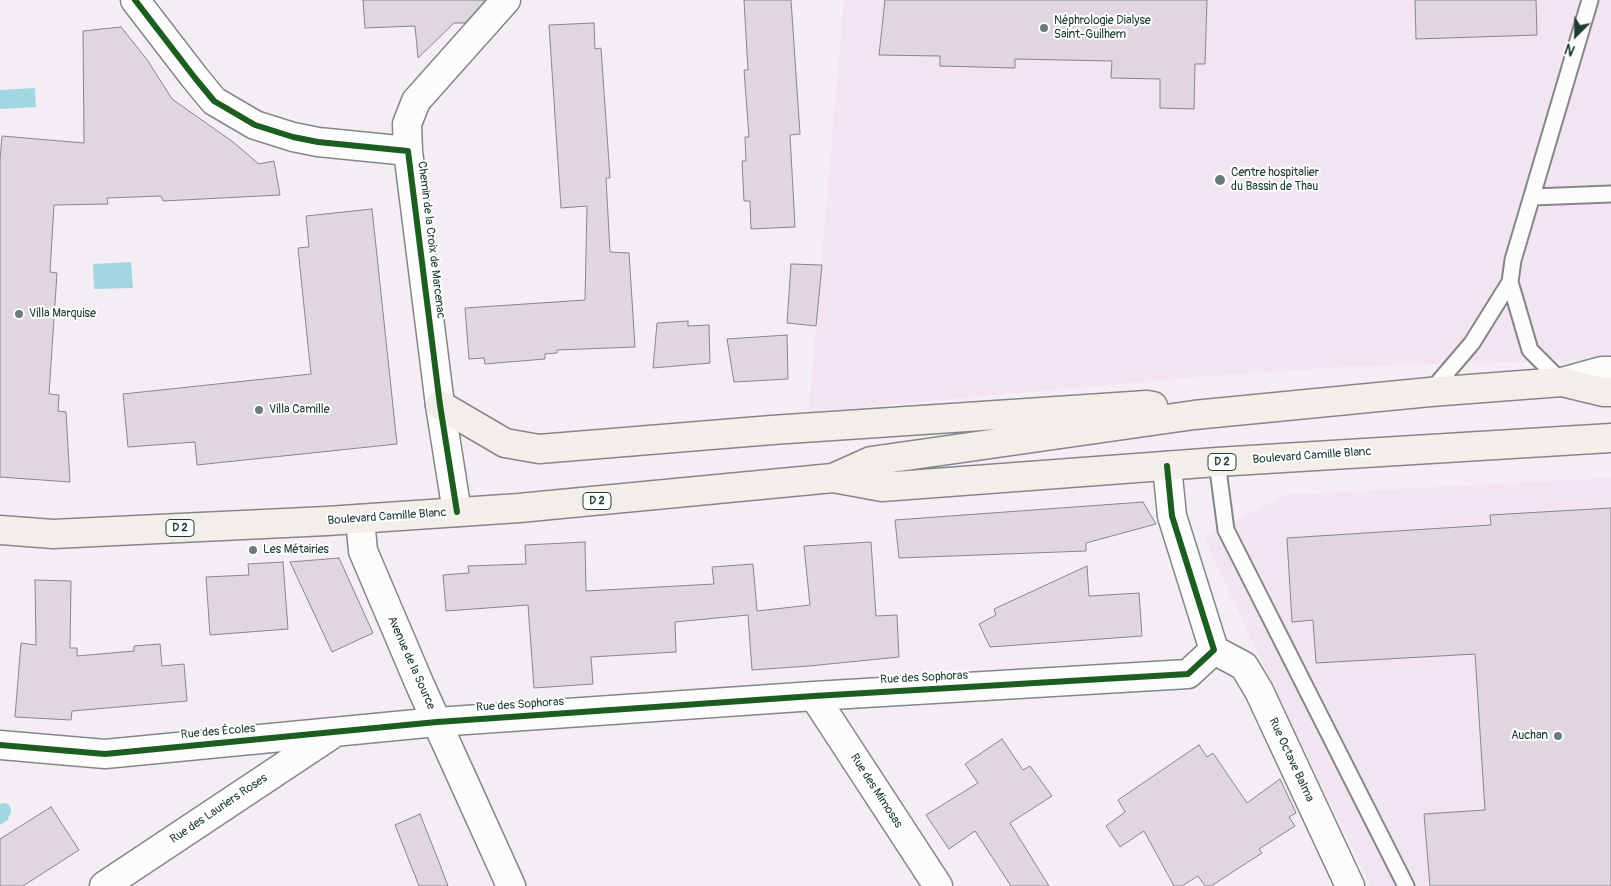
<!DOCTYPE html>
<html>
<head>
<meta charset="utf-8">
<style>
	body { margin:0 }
	#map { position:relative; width:1611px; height:886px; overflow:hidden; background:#f4edf3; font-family:Pangolin,sans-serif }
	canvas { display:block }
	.north { position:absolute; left:1551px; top:10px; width:50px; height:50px; -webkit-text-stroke:4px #fff; paint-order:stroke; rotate:203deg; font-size:14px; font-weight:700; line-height:20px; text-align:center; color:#1f3d34 }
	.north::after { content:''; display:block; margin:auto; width:18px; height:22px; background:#1f3d34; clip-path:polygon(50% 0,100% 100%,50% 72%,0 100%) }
</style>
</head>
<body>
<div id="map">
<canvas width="1611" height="886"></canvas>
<div class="north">N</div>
</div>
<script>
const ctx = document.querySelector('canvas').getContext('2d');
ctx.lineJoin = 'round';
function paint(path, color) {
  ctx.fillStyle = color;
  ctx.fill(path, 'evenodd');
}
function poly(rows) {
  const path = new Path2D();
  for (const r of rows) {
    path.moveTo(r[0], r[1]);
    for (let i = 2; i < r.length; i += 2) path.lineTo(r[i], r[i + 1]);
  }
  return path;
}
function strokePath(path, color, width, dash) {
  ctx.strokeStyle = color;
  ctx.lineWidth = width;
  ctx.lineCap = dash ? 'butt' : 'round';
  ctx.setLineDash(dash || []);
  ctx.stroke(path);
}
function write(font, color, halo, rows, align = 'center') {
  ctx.font = font + ' Pangolin,sans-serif';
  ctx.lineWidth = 4;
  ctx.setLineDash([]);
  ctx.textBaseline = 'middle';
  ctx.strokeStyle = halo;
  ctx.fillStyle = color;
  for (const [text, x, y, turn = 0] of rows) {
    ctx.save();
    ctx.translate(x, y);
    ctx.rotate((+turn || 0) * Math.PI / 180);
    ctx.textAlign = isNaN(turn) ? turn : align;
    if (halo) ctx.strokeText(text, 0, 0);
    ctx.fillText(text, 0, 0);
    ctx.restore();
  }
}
paint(poly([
	[844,0,1611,0,1611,360,1354,366,1181,378,809,412],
	[1611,478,1611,886,1371,886,1282,705,1204,537,1287,495]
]), '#f2e4f1');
paint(poly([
	[35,88,36,107,0,109,0,90],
	[131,262,133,288,94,289,93,264],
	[3,803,8,804,11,808,11,813,8,817,9,819,0,825,0,804]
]), '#a1d7e0');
const building = poly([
	[363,0,484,0,484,2,465,23,454,23,418,58,415,26,365,28,363,0],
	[744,0,791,0,800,134,790,135,795,227,751,229,750,201,744,201,742,161,746,161,745,137,749,137,744,70,748,70,744,0],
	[885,0,1207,0,1205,64,1195,64,1194,109,1160,108,1160,79,1111,78,1112,61,1015,59,1015,68,940,66,940,56,879,55,885,0],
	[1415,0,1536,0,1537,35,1416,39,1415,0],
	[594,23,595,49,601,48,610,178,606,178,610,252,629,253,635,347,557,350,557,353,545,354,545,359,485,364,484,358,469,359,465,308,585,300,587,206,561,208,549,25,594,23],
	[121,27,148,61,172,99,233,142,259,164,274,161,280,195,163,201,161,196,107,198,108,204,54,205,50,272,57,273,49,394,59,395,58,411,66,412,70,482,0,477,0,160,2,136,84,143,83,31,121,27],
	[372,209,397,444,197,465,195,442,128,447,123,394,311,374,298,248,309,247,306,216,372,209],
	[791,264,822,265,816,326,787,323,791,264],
	[688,321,688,326,709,325,710,363,653,368,657,323,688,321],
	[787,335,788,379,734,382,727,339,787,335],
	[1143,502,1156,524,1086,543,1086,551,899,558,895,520,1143,502],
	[1611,508,1611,886,1430,886,1424,814,1485,810,1475,654,1316,663,1313,620,1292,622,1287,538,1491,525,1490,515,1611,508],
	[585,542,586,591,714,584,712,567,753,564,757,611,810,605,804,546,871,542,876,616,897,615,899,657,809,666,752,670,748,615,675,622,676,652,591,657,593,684,534,688,528,605,446,611,443,575,469,573,468,566,526,564,525,545,585,542],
	[339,558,373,633,332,652,290,562,339,558],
	[283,562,288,629,210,635,206,577,249,575,248,564,283,562],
	[1087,566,1089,596,1139,593,1142,636,990,647,979,624,996,615,994,609,1087,566],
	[35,580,71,581,70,648,77,648,77,656,134,651,134,646,160,644,162,666,184,664,187,701,72,711,71,720,15,717,21,643,36,645,35,580],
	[1002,739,1023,770,1030,766,1052,796,1010,823,1049,886,1011,886,975,831,949,849,926,815,978,783,965,764,1002,739],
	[1199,745,1207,757,1213,753,1247,803,1280,779,1296,813,1289,817,1295,826,1259,849,1262,853,1211,886,1205,886,1198,876,1182,886,1174,886,1144,831,1120,847,1106,826,1125,812,1118,800,1199,745],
	[51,807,79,850,23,886,0,886,0,839,51,807],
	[420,814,437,857,448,886,419,886,395,825,420,814]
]);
paint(building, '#e0d6df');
strokePath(building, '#848788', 1);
const lane = poly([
	[1532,197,1611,194],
	[1510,282,1530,350,1562,382],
	[1431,391,1472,343,1510,282,1513,260,1590,0],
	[1217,462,1226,530,1406,886]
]);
const street = poly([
	[135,0,195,78,214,101,255,125,293,137,318,142,408,151,440,405,457,512],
	[408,151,407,124,416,101,506,0],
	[360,519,363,551,420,685,511,886],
	[1214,650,1244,666,1259,691,1350,886],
	[814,696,938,886],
	[0,745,105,754,437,722,814,696,1188,674,1214,650,1172,516,1167,466],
	[104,886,331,735]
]);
const secondary = poly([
	[1562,382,1602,371,1611,371]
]);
const primary = poly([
	[440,405,505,443,539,449,772,430,1147,405,1153,406],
	[833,478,871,461,1194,415,1430,392,1562,382,1603,392,1611,392],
	[0,530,53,534,327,521,519,508,833,478,882,487,1217,462,1611,438]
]);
strokePath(lane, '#848788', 19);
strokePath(street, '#848788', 31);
strokePath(secondary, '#848788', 31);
strokePath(primary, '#848788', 31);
strokePath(lane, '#fdfcfd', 15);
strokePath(street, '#fdfcfd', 28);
strokePath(secondary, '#fdfcfd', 28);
strokePath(primary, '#f3eee9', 28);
strokePath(poly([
	[135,0,195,78,214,101,255,125,293,137,318,142,408,151,440,405,457,512],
	[0,745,105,754,437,722,814,696,1188,674,1214,650,1172,516,1167,466]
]), '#1b5e20', 6);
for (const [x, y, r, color] of [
	[1044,28,5,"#6a7b77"],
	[1220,180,6,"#6a7b77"],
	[19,314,5,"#6a7b77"],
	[259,410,5,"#6a7b77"],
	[253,550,5,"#6a7b77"],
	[1558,736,5,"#6a7b77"]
]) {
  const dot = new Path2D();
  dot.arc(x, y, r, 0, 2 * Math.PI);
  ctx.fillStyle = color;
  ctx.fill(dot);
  strokePath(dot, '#fff', 2);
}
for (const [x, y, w] of [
	[1222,462,28],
	[597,501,28],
	[180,528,28]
]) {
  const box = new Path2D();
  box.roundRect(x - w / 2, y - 8.5, w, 17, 4);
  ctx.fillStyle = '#fff';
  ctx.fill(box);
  strokePath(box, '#1f3d34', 1);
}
write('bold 11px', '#1f3d34', null, [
	["D 2",1222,462],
	["D 2",597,501],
	["D 2",180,528]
]);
write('12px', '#1f3d34', '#fff', [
	["Néphrologie Dialyse",1054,21],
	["Saint-Guilhem",1054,35],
	["Centre hospitalier",1231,173],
	["du Bassin de Thau",1231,187],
	["Villa Marquise",29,314],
	["Villa Camille",269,410],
	["Les Métairies",263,550],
	["Auchan",1548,736,"right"]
], 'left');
write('12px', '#1f3d34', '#fff', [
	["Chemin de la Croix de Marcenac",431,240,83],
	["Boulevard Camille Blanc",1312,456,-4],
	["Boulevard Camille Blanc",387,517,-4],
	["Avenue de la Source",411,663,66],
	["Rue des Sophoras",924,678,-3],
	["Rue des Sophoras",520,705,-4],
	["Rue des Écoles",218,732,-5],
	["Rue Octave Balma",1291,760,65],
	["Rue des Mimosas",876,791,57],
	["Rue des Lauriers Roses",219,809,-34]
]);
</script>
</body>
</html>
